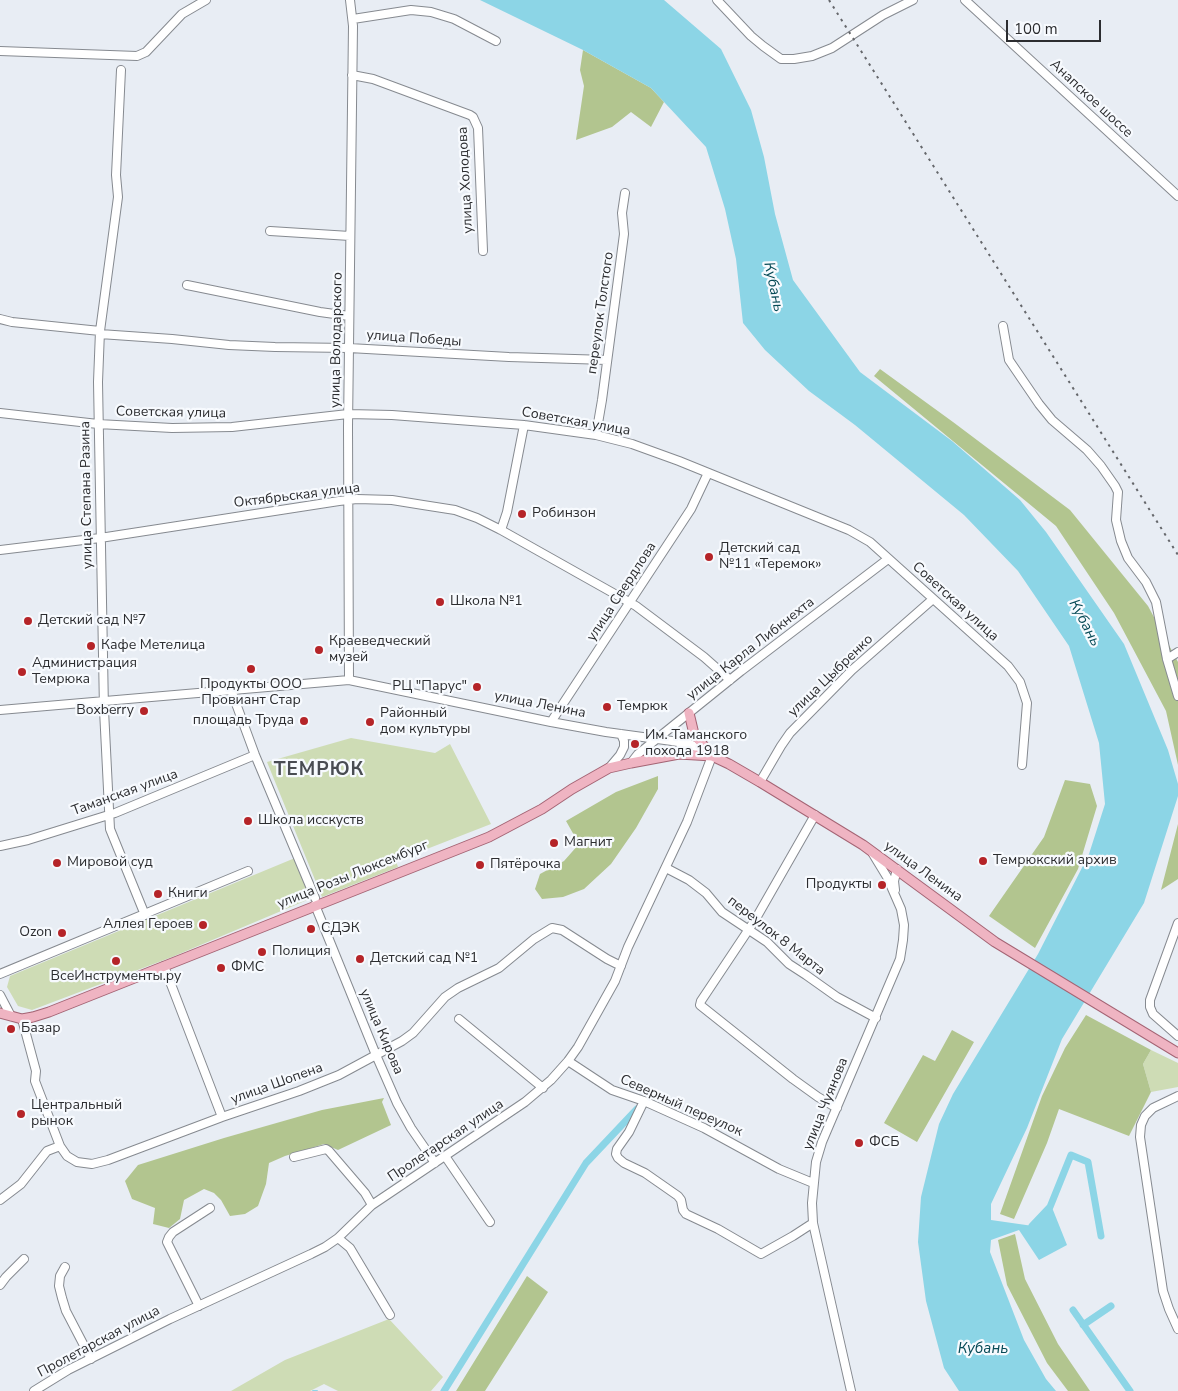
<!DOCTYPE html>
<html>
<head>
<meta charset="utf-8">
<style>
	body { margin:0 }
	#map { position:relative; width:1178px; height:1391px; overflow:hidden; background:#e8edf4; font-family:"Nunito Sans",sans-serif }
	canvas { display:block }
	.scale { position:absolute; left:1006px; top:20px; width:95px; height:22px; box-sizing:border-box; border:2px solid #2c2d30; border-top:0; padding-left:6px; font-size:15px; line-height:18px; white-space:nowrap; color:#2c2d30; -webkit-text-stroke:4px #f7fafe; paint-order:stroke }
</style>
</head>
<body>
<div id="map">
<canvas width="1178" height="1391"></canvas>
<div class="scale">100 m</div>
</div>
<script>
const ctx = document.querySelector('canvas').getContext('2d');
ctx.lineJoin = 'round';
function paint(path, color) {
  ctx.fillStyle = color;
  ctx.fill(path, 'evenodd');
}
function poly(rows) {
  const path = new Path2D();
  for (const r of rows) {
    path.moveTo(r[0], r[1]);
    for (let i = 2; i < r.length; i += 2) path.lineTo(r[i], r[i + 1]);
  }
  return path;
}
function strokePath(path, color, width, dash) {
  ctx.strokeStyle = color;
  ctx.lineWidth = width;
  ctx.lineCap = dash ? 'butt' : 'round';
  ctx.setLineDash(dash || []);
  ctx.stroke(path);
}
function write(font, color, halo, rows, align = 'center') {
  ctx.font = font + ' "Nunito Sans",sans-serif';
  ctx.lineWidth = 4.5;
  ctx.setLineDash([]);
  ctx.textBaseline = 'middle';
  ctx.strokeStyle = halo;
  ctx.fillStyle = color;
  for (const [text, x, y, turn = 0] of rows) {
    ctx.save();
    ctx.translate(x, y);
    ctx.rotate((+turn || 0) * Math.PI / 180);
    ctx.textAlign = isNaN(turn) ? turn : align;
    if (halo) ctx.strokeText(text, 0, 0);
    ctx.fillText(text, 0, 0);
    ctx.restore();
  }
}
paint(poly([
	[351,738,435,753,450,744,491,824,396,861,398,867,322,897,267,762],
	[295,858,312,898,172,957,32,1010,18,1006,7,987,10,976],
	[1151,1050,1178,1063,1178,1087,1151,1092,1143,1064],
	[389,1319,443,1377,431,1391,338,1391,324,1384,310,1391,231,1391,285,1360]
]), '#cedcb5');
paint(poly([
	[583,50,651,88,664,102,651,127,631,112,612,127,576,140,584,86,580,70],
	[880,369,953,422,1070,510,1148,606,1178,662,1178,765,1166,711,1114,613,1056,526,874,376],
	[658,776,658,789,636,828,611,864,584,889,563,897,542,899,535,889,540,874,564,861,579,844,566,821,616,792],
	[1065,780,1090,784,1097,806,1078,869,1035,948,989,916,1044,837],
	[1178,824,1178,879,1161,890],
	[1086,1015,1151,1050,1143,1064,1151,1092,1129,1136,1059,1109,1047,1143,1014,1219,1000,1214,1042,1096,1065,1048],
	[952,1030,974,1042,917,1142,884,1123,923,1055,935,1061],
	[384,1098,382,1102,391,1125,338,1150,324,1144,285,1156,269,1163,266,1184,258,1206,245,1214,230,1216,221,1200,214,1193,204,1189,184,1200,180,1219,169,1228,153,1224,155,1208,132,1199,125,1181,138,1165,224,1138,322,1110],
	[1015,1234,1025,1279,1058,1344,1090,1391,1068,1391,1047,1363,1007,1285,998,1240],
	[527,1276,548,1292,485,1391,456,1391]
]), '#b2c58f');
paint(poly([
	[480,0,664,0,721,49,751,110,764,157,775,214,793,280,860,372,952,441,1020,500,1046,532,1124,644,1168,750,1178,784,1178,796,1144,903,1062,1039,1027,1128,991,1204,991,1220,1033,1226,1051,1205,1067,1245,1039,1260,1019,1230,991,1240,990,1252,1024,1340,1046,1379,1056,1391,959,1391,944,1368,926,1301,918,1242,921,1197,939,1124,953,1094,1038,954,1089,854,1105,804,1099,743,1069,646,1018,571,964,515,855,425,809,391,765,350,743,323,736,259,725,209,706,147,651,88,583,50]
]), '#8cd5e6');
strokePath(poly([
	[313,1391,317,1391]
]), '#8cd5e6', 2);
strokePath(poly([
	[1032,1226,1050,1207,1071,1155,1088,1162,1101,1236],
	[1073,1310,1130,1391],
	[1083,1325,1111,1306],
	[444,1391,586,1163,637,1109]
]), '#8cd5e6', 7);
const minor = poly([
	[717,0,751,36,763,46,781,59,794,59,812,56,832,48,883,15,913,0],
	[965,0,1178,196],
	[353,19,411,10,431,12,454,19,496,41],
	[0,51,137,56,146,52,182,14,206,0],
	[121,70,116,175,118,197,100,331,98,382,104,710,110,829,145,915],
	[352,75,373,79,470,115,473,117,478,128,483,251],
	[270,231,350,236],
	[187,285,320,312,349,316],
	[0,319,12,322,100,331],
	[1003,326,1009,360,1039,404,1052,420,1087,450,1101,466,1115,486,1118,492,1116,520,1121,541,1128,558,1146,582,1156,602,1167,659,1178,696],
	[100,334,172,339,229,345,275,347,349,348,509,357,607,360],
	[0,413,98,424,172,428,232,427,348,414,392,415,524,425,596,435,632,444,679,461,849,530,870,542,1008,666,1020,682,1027,703,1022,765],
	[596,435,602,400,624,234,622,213,625,193],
	[501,530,507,512,524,425],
	[0,550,100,538,339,501,357,499,392,500,423,505,455,510,477,518,501,530,622,598,636,606,704,657,730,680],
	[1167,659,1178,652],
	[349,680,348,427,353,26,350,0],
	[231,690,255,755,315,898],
	[0,710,349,680,551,722,606,732,672,741,690,744,712,756,687,822,628,947,615,981,578,1047,568,1061,551,1080,525,1102,372,1205,338,1238,325,1247,311,1254,170,1319,68,1370,34,1391],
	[551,722,691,509,708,473],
	[631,763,638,754,741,671,888,559],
	[609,768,620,755,624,747,624,741,621,734],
	[760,782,781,746,790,733,852,670,933,599],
	[815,815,755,920,701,1001,700,1005,793,1079,818,1097,837,1108],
	[0,846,28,840,115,813,255,755],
	[666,868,689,880,706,893,722,912,767,942,789,964,806,975,837,997,876,1018],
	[895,890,894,881,897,869],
	[315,905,376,1055,397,1103,411,1128,435,1163],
	[1178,923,1150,1000,1150,1007,1153,1014,1178,1036],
	[164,966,222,1117],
	[0,974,248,871],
	[0,995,11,1016],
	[22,1019,36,1071,35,1081,60,1146],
	[459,1019,543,1088],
	[568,1061,612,1090,644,1101,704,1128,779,1169,813,1183],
	[1178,1096,1153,1108,1145,1116,1141,1125,1140,1137,1163,1291,1169,1309,1178,1329],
	[644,1101,629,1132,617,1149,616,1154,618,1158,624,1163,645,1173,678,1196,681,1200,683,1210,686,1214,718,1229,761,1254,793,1236,813,1223],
	[445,1156,490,1222],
	[294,1157,326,1149,329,1151,365,1193,372,1205],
	[0,1200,21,1184,47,1151,60,1146,67,1156,77,1162,92,1164,108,1160,222,1117,299,1091,339,1075,402,1041,413,1033,445,997,458,988,499,968,534,939,552,928,562,930,607,959,621,966],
	[338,1238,350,1248,390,1315],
	[65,1267,60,1276,59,1286,62,1298,66,1311,91,1359],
	[0,1285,6,1277,24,1259],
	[199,1306,167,1242,169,1237,173,1232,210,1208],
	[851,1391,813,1223,812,1203,816,1162,822,1142,900,959,903,940,904,925,901,909,887,877,873,854]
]);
const major = poly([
	[689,713,694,734,712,756],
	[0,1013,22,1019,33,1017,49,1012,489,837,542,809,572,789,609,768,631,763,679,754,712,756,729,764,760,782,863,845,995,942,1178,1053]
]);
strokePath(minor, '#868a90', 10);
strokePath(major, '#a46474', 11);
strokePath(minor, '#fff', 8);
strokePath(major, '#efb4c2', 9);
strokePath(poly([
	[829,0,1178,555]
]), '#65676b', 2, [2.5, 5]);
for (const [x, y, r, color] of [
	[522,514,5,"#b52428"],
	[709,557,5,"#b52428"],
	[440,602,5,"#b52428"],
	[28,621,5,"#b52428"],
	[91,646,5,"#b52428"],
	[319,650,5,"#b52428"],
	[251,669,5,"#b52428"],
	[22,672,5,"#b52428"],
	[477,687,5,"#b52428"],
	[607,707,5,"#b52428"],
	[144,711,5,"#b52428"],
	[304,721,5,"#b52428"],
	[370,722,5,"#b52428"],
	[635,744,5,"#b52428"],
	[248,821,5,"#b52428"],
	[554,843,5,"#b52428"],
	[983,861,5,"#b52428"],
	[57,863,5,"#b52428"],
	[480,865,5,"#b52428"],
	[882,885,5,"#b52428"],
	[158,894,5,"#b52428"],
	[203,925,5,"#b52428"],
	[311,929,5,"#b52428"],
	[62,933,5,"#b52428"],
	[262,952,5,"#b52428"],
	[360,959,5,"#b52428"],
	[116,961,5,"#b52428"],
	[221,968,5,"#b52428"],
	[11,1029,5,"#b52428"],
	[21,1114,5,"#b52428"],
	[859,1143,5,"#b52428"]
]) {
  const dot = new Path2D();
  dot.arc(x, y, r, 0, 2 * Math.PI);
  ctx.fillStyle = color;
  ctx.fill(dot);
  strokePath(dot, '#f7fafe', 2);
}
write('14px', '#2c2d30', '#f7fafe', [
	["Анапское шоссе",1091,99,43],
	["улица Холодова",466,180,-93],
	["переулок Толстого",601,313,-82],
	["улица Победы",414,339,4],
	["улица Володарского",337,340,-89],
	["Советская улица",171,413,1],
	["Советская улица",576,422,10],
	["улица Степана Разина",87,495,-91],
	["Октябрьская улица",297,496,-7],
	["улица Свердлова",622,592,-57],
	["Советская улица",955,602,42],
	["улица Карла Либкнехта",751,649,-38],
	["улица Цыбренко",831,676,-44],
	["улица Ленина",540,705,11],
	["Таманская улица",125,793,-20],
	["улица Ленина",923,872,36],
	["улица Розы Люксембург",353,875,-22],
	["переулок 8 Марта",776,936,38],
	["улица Кирова",381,1032,67],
	["улица Шопена",277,1084,-20],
	["улица Чуянова",826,1104,-68],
	["Северный переулок",681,1106,24],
	["Пролетарская улица",446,1141,-34],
	["Пролетарская улица",99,1342,-28]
]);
write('14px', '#2c2d30', '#f7fafe', [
	["Робинзон",532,514],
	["Детский сад",719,549],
	["№11 «Теремок»",719,565],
	["Школа №1",450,602],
	["Детский сад №7",38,621],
	["Краеведческий",329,642],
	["музей",329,658],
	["Кафе Метелица",101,646],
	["Администрация",32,664],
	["Темрюка",32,680],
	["Продукты ООО",251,685,"center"],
	["Провиант Стар",251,701,"center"],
	["РЦ \"Парус\"",467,687,"right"],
	["Темрюк",617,707],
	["Boxberry",134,711,"right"],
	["Районный",380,714],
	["дом культуры",380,730],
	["площадь Труда",294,721,"right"],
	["Им. Таманского",645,736],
	["похода 1918",645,752],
	["Школа исскуств",258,821],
	["Магнит",564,843],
	["Темрюкский архив",993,861],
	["Мировой суд",67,863],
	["Пятёрочка",490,865],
	["Продукты",872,885,"right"],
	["Книги",168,894],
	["Аллея Героев",193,925,"right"],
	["СДЭК",321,929],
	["Ozon",52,933,"right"],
	["Полиция",272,952],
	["Детский сад №1",370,959],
	["ФМС",231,968],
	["ВсеИнструменты.ру",116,977,"center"],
	["Базар",21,1029],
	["Центральный",31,1106],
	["рынок",31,1122],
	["ФСБ",869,1143]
], 'left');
write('italic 15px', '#064a56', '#f7fafe', [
	["Кубань",773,287,78],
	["Кубань",1084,623,62],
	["Кубань",983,1349]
]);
ctx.letterSpacing = '1px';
write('bold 19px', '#494c52', '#f7fafe', [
	["ТЕМРЮК",319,770]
]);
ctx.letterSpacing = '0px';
</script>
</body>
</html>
